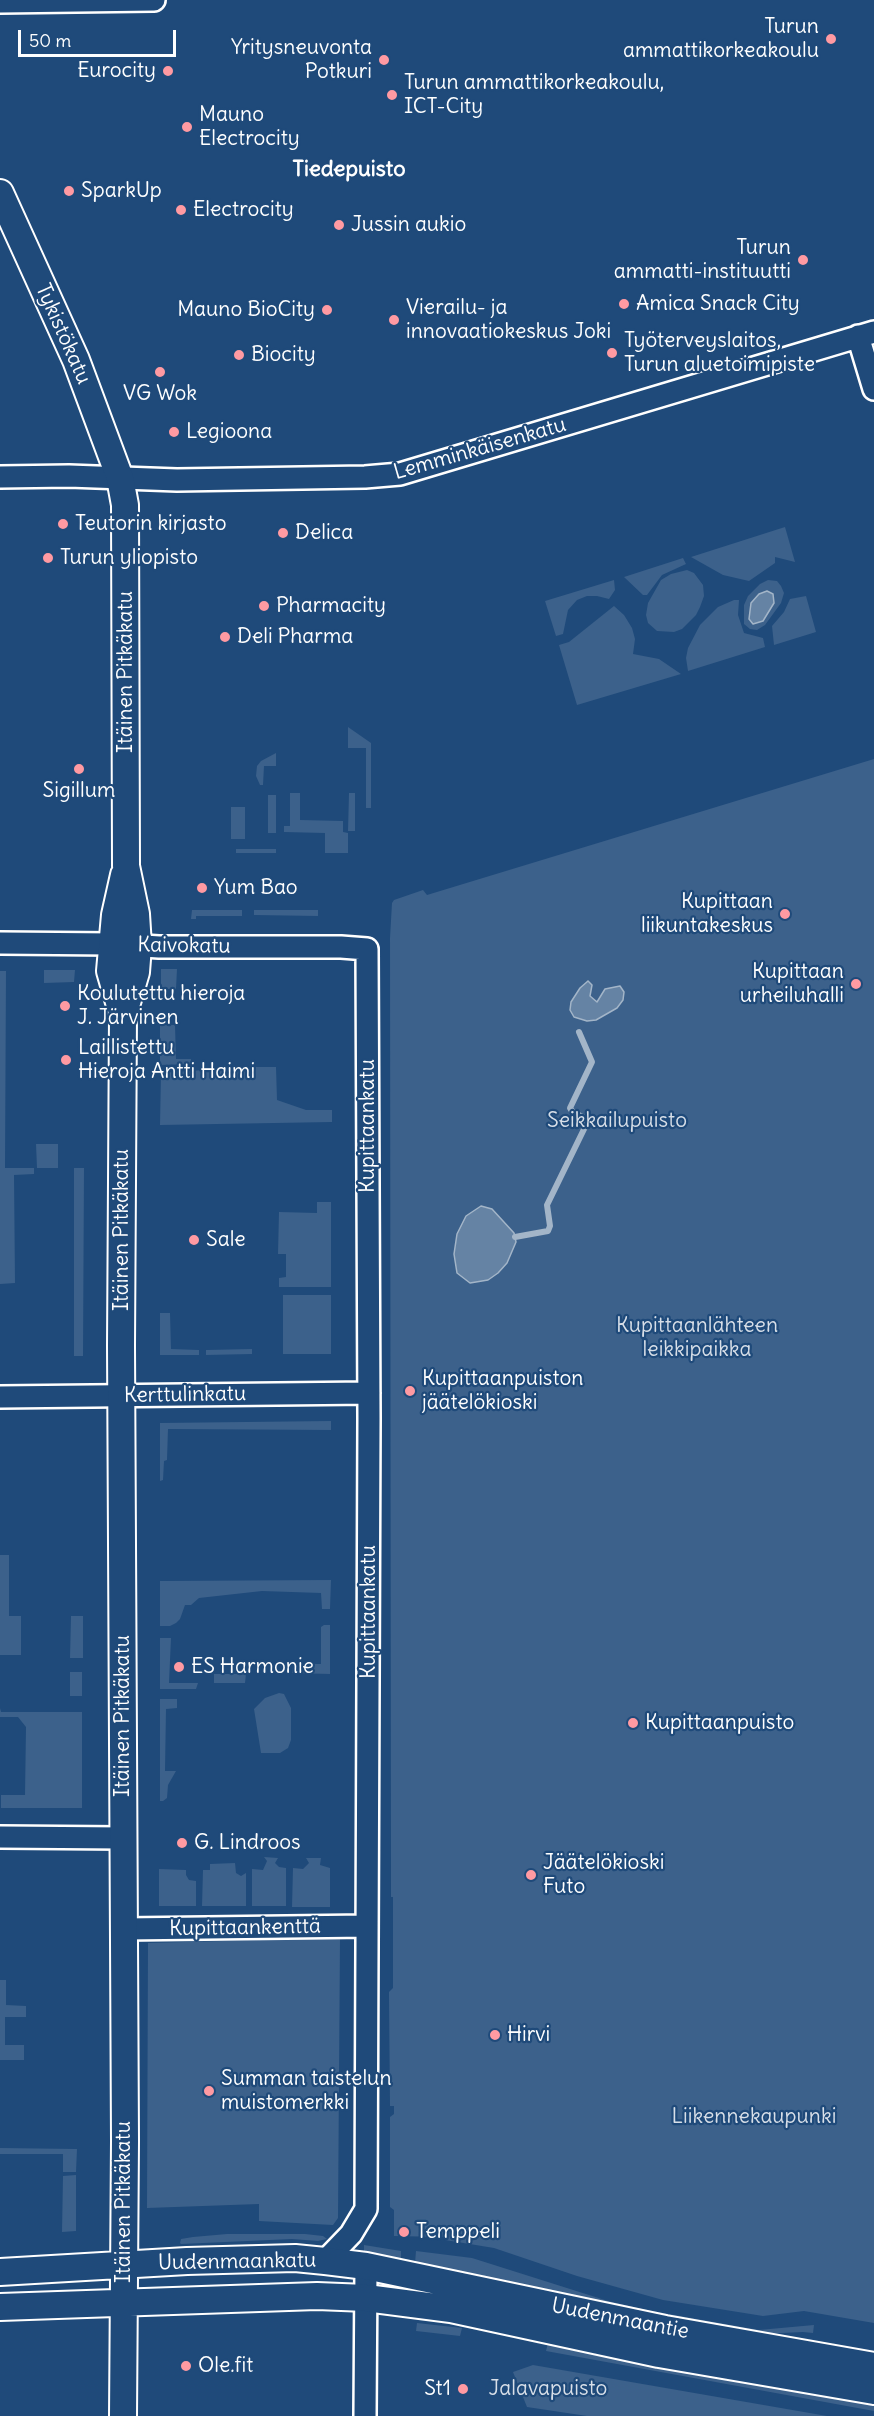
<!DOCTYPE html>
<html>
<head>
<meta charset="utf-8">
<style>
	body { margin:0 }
	#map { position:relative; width:874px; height:2416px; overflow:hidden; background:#1f4a7a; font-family:Delius,sans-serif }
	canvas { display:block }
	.scale { position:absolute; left:18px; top:30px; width:158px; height:27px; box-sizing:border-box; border:3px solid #fff; border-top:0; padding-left:8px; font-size:18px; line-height:21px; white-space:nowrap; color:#fff; -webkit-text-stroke:4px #1f4a7a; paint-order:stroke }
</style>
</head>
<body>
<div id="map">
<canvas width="874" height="2416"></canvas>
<div class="scale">50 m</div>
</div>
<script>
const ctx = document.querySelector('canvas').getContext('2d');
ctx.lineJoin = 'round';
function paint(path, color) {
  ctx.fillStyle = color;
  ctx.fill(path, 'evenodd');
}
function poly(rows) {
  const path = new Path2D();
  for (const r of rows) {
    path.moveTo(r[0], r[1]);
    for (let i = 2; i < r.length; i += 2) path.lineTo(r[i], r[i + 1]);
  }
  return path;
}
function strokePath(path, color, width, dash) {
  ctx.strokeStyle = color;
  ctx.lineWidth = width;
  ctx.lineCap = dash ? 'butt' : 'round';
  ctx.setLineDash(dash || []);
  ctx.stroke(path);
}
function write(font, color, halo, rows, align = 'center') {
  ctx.font = font + ' Delius,sans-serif';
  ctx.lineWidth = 4.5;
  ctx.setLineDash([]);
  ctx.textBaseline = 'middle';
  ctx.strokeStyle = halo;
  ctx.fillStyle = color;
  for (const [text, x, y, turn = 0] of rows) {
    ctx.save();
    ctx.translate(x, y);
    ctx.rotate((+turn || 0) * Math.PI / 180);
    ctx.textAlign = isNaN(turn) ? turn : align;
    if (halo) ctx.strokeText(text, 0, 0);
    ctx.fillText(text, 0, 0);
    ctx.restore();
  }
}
paint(poly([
	[785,527,795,562,775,557,775,563,749,581,723,575,691,557],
	[683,558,686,564,662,575,647,595,643,595,624,577],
	[687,570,694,573,703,585,704,596,700,607,696,615,682,629,674,632,657,631,648,623,646,615,648,603,661,580,671,574],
	[614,580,615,590,609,599,597,596,587,596,577,600,568,610,563,634,556,636,545,601],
	[768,580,777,581,781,586,784,593,781,603,765,625,757,630,750,629,744,624,744,605,748,596,760,584],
	[806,596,816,632,774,645,772,626,784,612,790,599],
	[734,600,739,600,738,615,744,633,763,638,765,647,688,671,686,658,688,648,700,625,718,607],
	[614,606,624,615,632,628,635,639,633,654,659,659,681,674,577,705,559,645,569,642],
	[348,727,371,743,371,808,366,808,366,748,348,748],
	[276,753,276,766,264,766,263,785,260,785,256,776,257,766,261,761],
	[874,759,874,2323,804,2311,763,2316,663,2300,577,2276,494,2248,445,2240,444,2237,394,2236,394,2210,390,2207,390,2117,394,2114,394,2106,390,2106,389,1992,393,1988,393,1897,391,1897,390,938,392,903,394,900,423,890,427,895],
	[290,793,300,793,300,820,343,821,343,832,348,833,348,853,325,853,325,833,284,832,284,826,290,826],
	[349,793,355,793,355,831,348,831],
	[268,795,276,795,276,833,268,833],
	[231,807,245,807,245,839,231,839],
	[236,849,276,849,276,853,236,853],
	[192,910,242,910,242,916,196,916,196,919,191,919],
	[254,910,318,910,318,916,254,915],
	[161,969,177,969,176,989,161,989],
	[44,970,75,970,74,982,44,983],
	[0,971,6,971,5,1168,34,1168,34,1174,14,1175,15,1283,0,1284],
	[160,1025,175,1025,176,1059,191,1059,191,1064,160,1065],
	[247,1067,276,1067,277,1100,306,1110,332,1110,332,1122,160,1125,161,1073],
	[36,1144,58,1144,58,1168,37,1168],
	[74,1168,84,1168,83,1356,74,1356],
	[317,1202,331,1202,331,1287,279,1287,279,1278,286,1277,286,1254,278,1254,279,1212,317,1213],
	[283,1295,331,1295,331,1354,283,1354],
	[160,1313,170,1313,171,1349,199,1350,199,1355,160,1355],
	[252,1349,252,1354,206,1355,206,1350],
	[331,1421,331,1430,168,1429,167,1460,164,1461,163,1480,160,1481,160,1423],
	[0,1555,9,1555,9,1616,21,1616,21,1655,0,1655],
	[331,1580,330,1609,322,1609,321,1593,262,1591,199,1598,191,1605,185,1605,180,1619,176,1623,170,1626,160,1626,160,1581],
	[71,1616,83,1616,83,1658,70,1658],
	[324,1625,330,1625,330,1674,292,1673,293,1664,321,1664,321,1627],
	[160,1638,171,1638,169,1683,198,1683,196,1689,160,1689],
	[70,1672,82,1672,82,1696,70,1696],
	[214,1674,246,1674,245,1683,214,1683],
	[279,1693,284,1694,291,1708,291,1740,288,1748,280,1753,261,1753,254,1709,265,1698],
	[160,1699,177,1699,177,1708,166,1709,165,1771,176,1771,168,1785,167,1798,163,1801,160,1801],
	[0,1708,1,1712,82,1712,82,1808,1,1808,1,1795,25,1795,26,1727,18,1717,0,1717],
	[264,1857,278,1858,275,1863,279,1867,286,1868,286,1906,252,1906,252,1869,263,1870,267,1861],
	[306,1858,321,1858,320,1865,330,1868,330,1907,292,1907,293,1868,303,1869,309,1863],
	[235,1863,236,1873,241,1876,246,1873,246,1906,202,1906,203,1870,210,1870,210,1864],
	[159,1869,186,1870,186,1875,189,1880,196,1881,196,1906,159,1906],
	[333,1938,340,1939,338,2218,333,2225,259,2221,259,2204,147,2208,148,1943],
	[0,1980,6,1980,6,2005,26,2006,26,2017,5,2017,5,2045,24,2045,24,2060,0,2060],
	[0,2148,77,2149,76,2172,63,2172,63,2154,0,2154],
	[76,2175,76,2231,62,2232,63,2176],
	[227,2234,305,2234,323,2236,327,2239,318,2241,292,2239,181,2244,180,2243,181,2239,193,2237],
	[364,2245,401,2251,401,2260,364,2253],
	[416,2251,472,2258,608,2301,646,2310,759,2330,814,2325,813,2333,803,2332,760,2334,691,2323,415,2263],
	[417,2323,462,2328,460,2336,416,2331],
	[548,2343,874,2404,874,2411,546,2351],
	[533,2365,827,2416,587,2416,527,2407,513,2372]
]), '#3c618b');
const water = poly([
	[767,591,773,594,774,603,763,621,753,624,749,619,751,603,759,594,767,591],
	[588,981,592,985,590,996,597,1002,605,989,620,986,624,992,623,1000,617,1008,596,1020,587,1021,574,1017,570,1010,571,1002,580,988,588,981],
	[481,1206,492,1209,514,1233,516,1242,507,1263,498,1273,488,1280,470,1283,457,1273,454,1254,457,1234,466,1216,481,1206]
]);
paint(water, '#6583a4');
strokePath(water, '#a3b5c8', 1.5);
strokePath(poly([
	[515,1237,548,1231,550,1226,547,1205,587,1123,586,1119,572,1111,570,1108,592,1062,579,1032]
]), '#a3b5c8', 6);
const minor = poly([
	[0,2,154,0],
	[858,336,874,389],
	[0,477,69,476,177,480,365,477,400,474,874,332],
	[0,943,113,944,159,947,341,947,367,949,369,1418,366,2209,351,2234,325,2261],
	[0,1397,369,1393],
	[0,1837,123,1838],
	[124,1929,367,1926],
	[365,2416,366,2266]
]);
const major = poly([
	[0,193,76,360,120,478,125,505,126,866,136,914,138,946,136,972,123,1016,121,1345,125,2141,123,2416],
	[123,1016,110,971,115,915,124,875],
	[0,2272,187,2261,295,2258,325,2261,366,2266,665,2329,874,2366],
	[0,2307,317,2296,366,2298,451,2309,659,2354,874,2391]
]);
strokePath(minor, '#fff', 26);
strokePath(major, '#fff', 30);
strokePath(minor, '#1f4a7a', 21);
strokePath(major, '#1f4a7a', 26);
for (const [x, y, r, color] of [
	[831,39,6,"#ff9aa2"],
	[384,60,6,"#ff9aa2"],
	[168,71,6,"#ff9aa2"],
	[392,95,6,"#ff9aa2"],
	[187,127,6,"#ff9aa2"],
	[69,191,6,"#ff9aa2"],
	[181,210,6,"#ff9aa2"],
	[339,225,6,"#ff9aa2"],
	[803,260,6,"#ff9aa2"],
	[624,304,6,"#ff9aa2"],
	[327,310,6,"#ff9aa2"],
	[394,320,6,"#ff9aa2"],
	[612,353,6,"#ff9aa2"],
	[239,355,6,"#ff9aa2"],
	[160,372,6,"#ff9aa2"],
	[174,432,6,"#ff9aa2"],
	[63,524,6,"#ff9aa2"],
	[283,533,6,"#ff9aa2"],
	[48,558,6,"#ff9aa2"],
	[264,606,6,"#ff9aa2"],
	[225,637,6,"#ff9aa2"],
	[79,769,6,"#ff9aa2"],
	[202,888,6,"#ff9aa2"],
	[785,914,6,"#ff9aa2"],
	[856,984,6,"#ff9aa2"],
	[65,1006,6,"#ff9aa2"],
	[66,1060,6,"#ff9aa2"],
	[194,1240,6,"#ff9aa2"],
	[410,1391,6,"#ff9aa2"],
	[179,1667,6,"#ff9aa2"],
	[633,1723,6,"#ff9aa2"],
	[182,1843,6,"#ff9aa2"],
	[531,1875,6,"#ff9aa2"],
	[495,2035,6,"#ff9aa2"],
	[209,2091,6,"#ff9aa2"],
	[404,2232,6,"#ff9aa2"],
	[186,2366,6,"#ff9aa2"],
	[463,2389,6,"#ff9aa2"]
]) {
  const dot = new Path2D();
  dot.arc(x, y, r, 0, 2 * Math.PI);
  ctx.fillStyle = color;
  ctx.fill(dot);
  strokePath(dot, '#1f4a7a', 2);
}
write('21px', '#fff', '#1f4a7a', [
	["Turun",819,27,"right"],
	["ammattikorkeakoulu",819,51,"right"],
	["Yritysneuvonta",372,48,"right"],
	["Potkuri",372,72,"right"],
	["Eurocity",156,71,"right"],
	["Turun ammattikorkeakoulu,",404,83],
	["ICT-City",404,107],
	["Mauno",199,115],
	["Electrocity",199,139],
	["SparkUp",81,191],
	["Electrocity",193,210],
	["Jussin aukio",351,225],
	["Turun",791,248,"right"],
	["ammatti-instituutti",791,272,"right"],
	["Amica Snack City",636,304],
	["Vierailu- ja",406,308],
	["innovaatiokeskus Joki",406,332],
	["Mauno BioCity",315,310,"right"],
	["Työterveyslaitos,",624,341],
	["Turun aluetoimipiste",624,365],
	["Biocity",251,355],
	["VG Wok",160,394,"center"],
	["Legioona",186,432],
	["Teutorin kirjasto",75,524],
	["Delica",295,533],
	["Turun yliopisto",60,558],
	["Pharmacity",276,606],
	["Deli Pharma",237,637],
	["Sigillum",79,791,"center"],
	["Yum Bao",214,888],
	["Kupittaan",773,902,"right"],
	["liikuntakeskus",773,926,"right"],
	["Kupittaan",844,972,"right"],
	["urheiluhalli",844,996,"right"],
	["Koulutettu hieroja",77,994],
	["J. Järvinen",77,1018],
	["Laillistettu",78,1048],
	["Hieroja Antti Haimi",78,1072],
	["Sale",206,1240],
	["Kupittaanpuiston",422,1379],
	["jäätelökioski",422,1403],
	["ES Harmonie",191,1667],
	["Kupittaanpuisto",645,1723],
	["G. Lindroos",194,1843],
	["Jäätelökioski",543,1863],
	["Futo",543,1887],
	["Hirvi",507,2035],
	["Summan taistelun",221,2079],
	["muistomerkki",221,2103],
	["Temppeli",416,2232],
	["Ole.fit",198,2366],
	["St1",451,2389,"right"]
], 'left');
write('21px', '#fff', '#1f4a7a', [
	["Tykistökatu",63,334,66],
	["Lemminkäisenkatu",480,449,-16],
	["Itäinen Pitkäkatu",126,672,-90],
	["Kaivokatu",184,946,1],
	["Kupittaankatu",368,1126,-90],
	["Itäinen Pitkäkatu",122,1230,-90],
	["Kerttulinkatu",185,1395,-1],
	["Kupittaankatu",369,1612,-90],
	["Itäinen Pitkäkatu",123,1716,-90],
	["Kupittaankenttä",245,1928,-1],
	["Itäinen Pitkäkatu",124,2202,-90],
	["Uudenmaankatu",237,2262,-1],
	["Uudenmaantie",620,2319,11]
]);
write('21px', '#d8dfe8', '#1f4a7a', [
	["Seikkailupuisto",617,1121],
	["Kupittaanlähteen",697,1326],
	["leikkipaikka",697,1350],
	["Liikennekaupunki",754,2117],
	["Jalavapuisto",548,2389]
]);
write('bold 22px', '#fff', '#1f4a7a', [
	["Tiedepuisto",349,170]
]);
</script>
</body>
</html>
